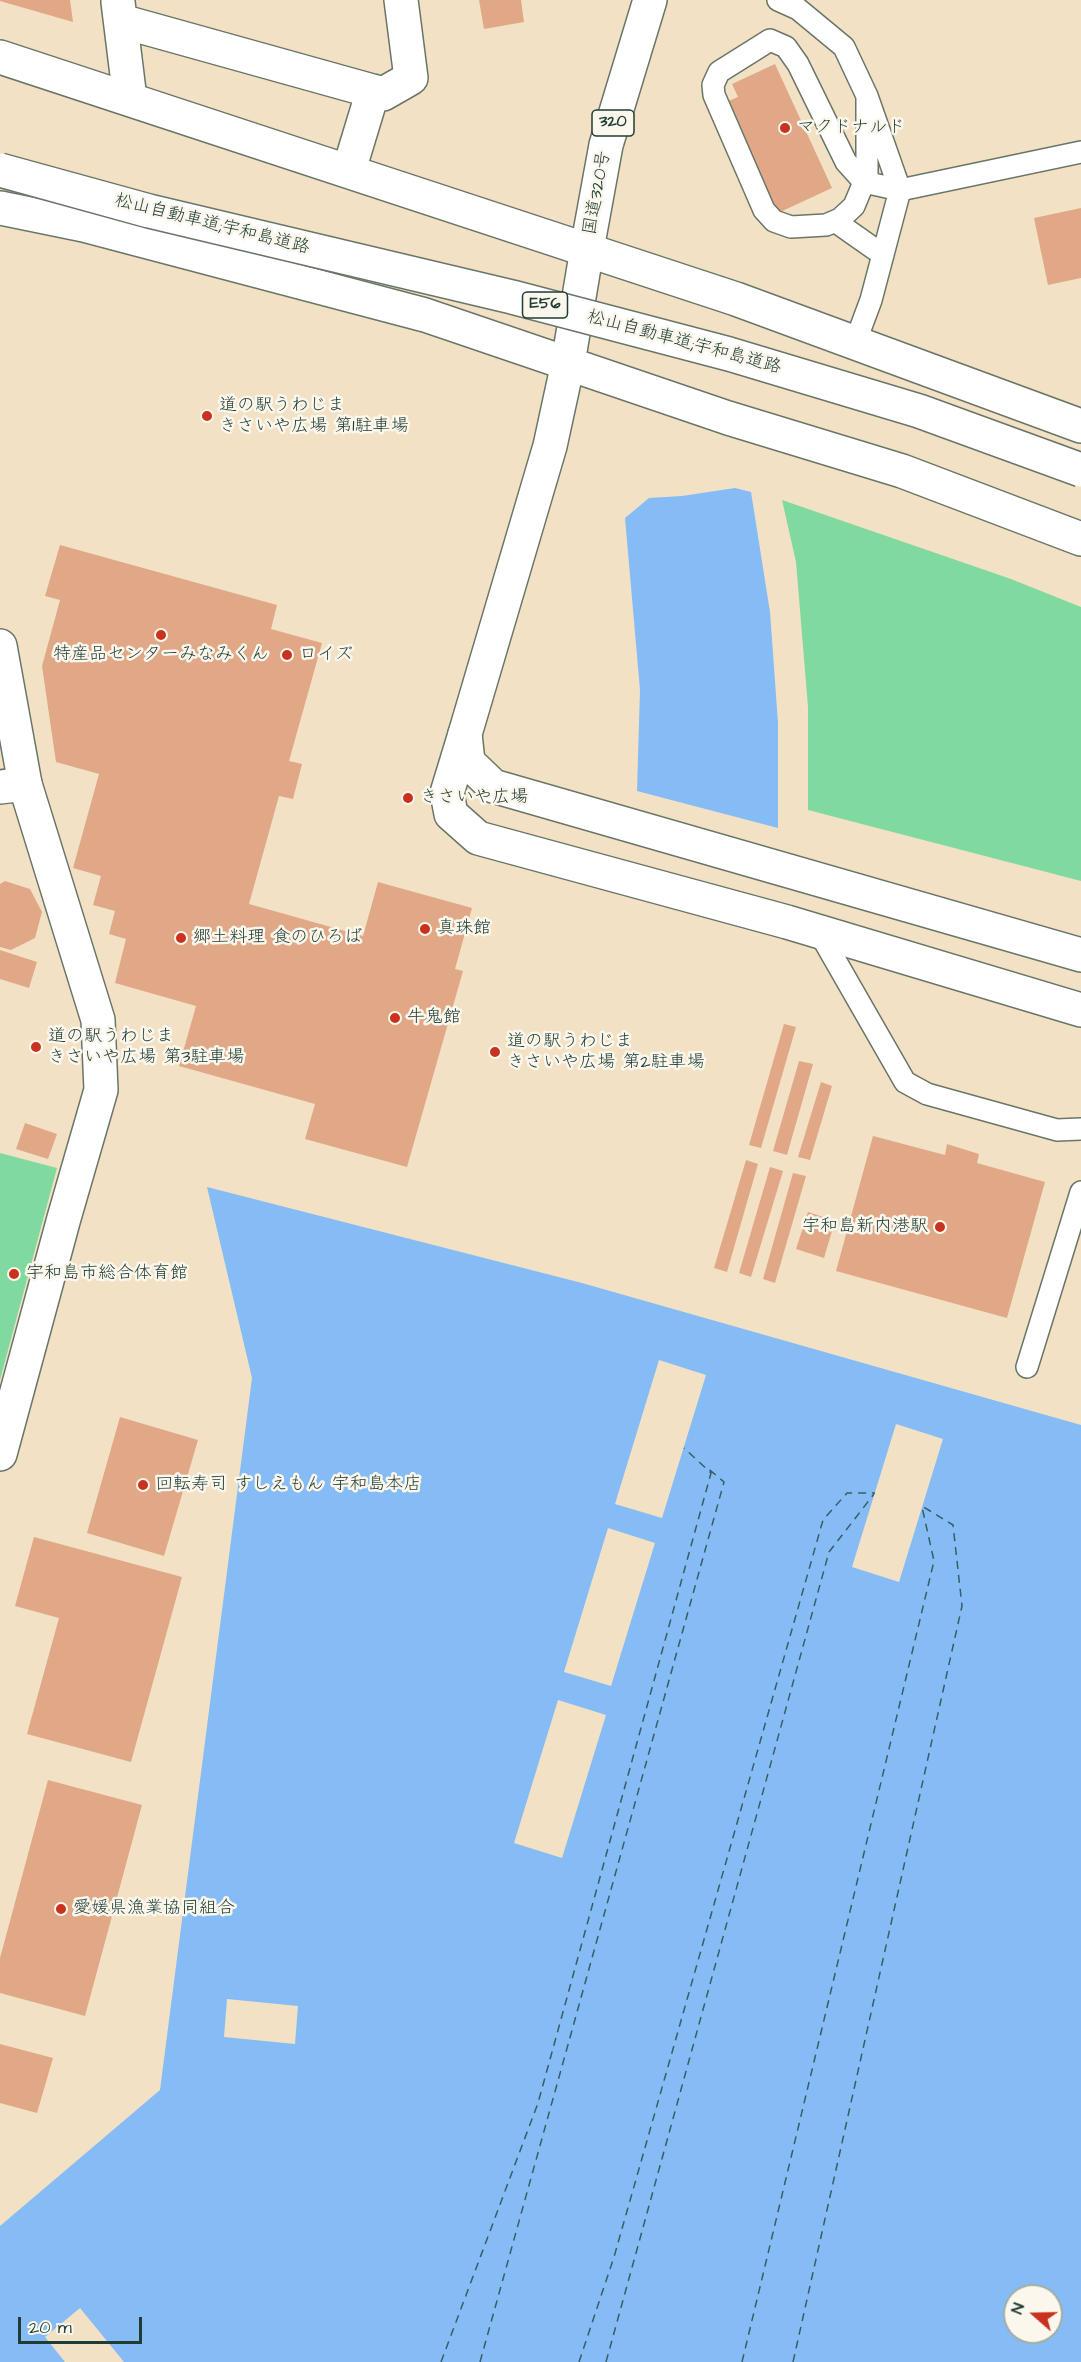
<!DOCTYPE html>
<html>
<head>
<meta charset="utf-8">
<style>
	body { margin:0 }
	#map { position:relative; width:1081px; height:2362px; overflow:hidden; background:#f3e1c5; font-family:"Architects Daughter",sans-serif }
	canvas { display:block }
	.north { position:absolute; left:1003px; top:2284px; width:60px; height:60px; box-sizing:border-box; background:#fbf7ec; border:2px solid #a3ada2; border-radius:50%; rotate:290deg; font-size:16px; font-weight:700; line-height:24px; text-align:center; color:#1f3d34 }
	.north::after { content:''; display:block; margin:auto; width:21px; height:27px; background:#c8321e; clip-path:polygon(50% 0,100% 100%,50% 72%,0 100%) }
	.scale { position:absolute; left:18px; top:2317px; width:124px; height:27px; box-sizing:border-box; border:3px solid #1f3d34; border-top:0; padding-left:8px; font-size:18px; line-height:21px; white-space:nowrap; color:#1f3d34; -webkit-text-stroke:4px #fbf7ec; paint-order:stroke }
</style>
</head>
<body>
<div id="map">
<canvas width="1081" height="2362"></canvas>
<div class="north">N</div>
<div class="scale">20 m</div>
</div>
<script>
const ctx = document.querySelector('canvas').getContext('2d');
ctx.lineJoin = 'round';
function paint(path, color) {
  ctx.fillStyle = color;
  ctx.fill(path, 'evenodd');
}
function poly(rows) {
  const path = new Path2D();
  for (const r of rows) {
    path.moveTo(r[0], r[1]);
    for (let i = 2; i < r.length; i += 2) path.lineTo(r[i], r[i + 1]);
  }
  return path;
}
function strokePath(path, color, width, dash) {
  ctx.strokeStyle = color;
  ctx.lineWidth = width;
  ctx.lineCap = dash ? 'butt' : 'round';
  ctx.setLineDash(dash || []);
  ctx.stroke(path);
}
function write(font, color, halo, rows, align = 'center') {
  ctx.font = font + ' "Architects Daughter","Klee One",sans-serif';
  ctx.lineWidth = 5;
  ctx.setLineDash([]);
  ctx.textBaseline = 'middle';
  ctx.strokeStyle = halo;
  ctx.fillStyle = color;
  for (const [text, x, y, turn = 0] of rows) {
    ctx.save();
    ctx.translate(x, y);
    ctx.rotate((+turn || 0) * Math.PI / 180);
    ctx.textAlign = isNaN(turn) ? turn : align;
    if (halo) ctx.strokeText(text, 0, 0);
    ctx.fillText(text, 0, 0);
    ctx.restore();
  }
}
paint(poly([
	[782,500,1011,579,1081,607,1081,881,808,810,808,707,796,562],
	[0,1153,57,1168,0,1380]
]), '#80daa0');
paint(poly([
	[735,488,751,492,770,612,778,723,778,828,637,791,640,690,625,518,649,498,682,496],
	[207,1187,582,1283,1081,1425,1081,2362,0,2362,0,2226,160,2090,252,1378],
	[1015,2296,1051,2296,1051,2332,1015,2332]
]), '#85bcf5');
paint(poly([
	[659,1360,706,1375,662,1518,615,1504],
	[896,1424,943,1439,899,1582,852,1567],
	[608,1528,655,1543,611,1686,564,1672],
	[558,1700,606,1715,562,1858,514,1843],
	[227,1999,298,2006,295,2044,224,2037],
	[80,2308,124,2362,65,2362,45,2337]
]), '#f3e1c5');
strokePath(poly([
	[441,2362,538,2103,711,1473,684,1448],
	[480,2362,724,1482,705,1466],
	[579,2362,614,2257,823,1520,847,1493,875,1493],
	[606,2362,829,1552,874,1494],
	[742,2362,934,1561,922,1507],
	[793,2362,962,1606,953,1525,922,1506]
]), '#385d64', 1.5, [8, 6]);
paint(poly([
	[0,0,70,0,73,22,0,1],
	[479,0,521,0,524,22,484,29],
	[775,64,832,188,778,213,726,102,738,97,732,84],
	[1081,208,1081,278,1048,285,1034,218],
	[60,545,277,605,271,629,322,643,289,761,302,764,293,799,279,796,249,904,363,936,378,882,472,908,455,969,463,971,407,1167,305,1139,315,1104,179,1066,196,1006,115,983,126,939,109,934,115,911,93,905,101,876,73,868,99,774,56,762,42,666,60,600,45,596],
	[5,881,30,889,42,912,35,938,11,950,0,947,0,884],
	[0,950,37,962,29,988,0,979],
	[784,1024,796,1027,761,1148,749,1145],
	[799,1061,813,1064,787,1155,773,1151],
	[821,1082,832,1086,810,1160,798,1157],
	[25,1123,57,1134,48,1159,16,1149],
	[873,1136,945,1155,947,1144,979,1154,977,1163,1045,1182,1007,1318,836,1271],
	[746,1160,758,1164,727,1272,714,1268],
	[770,1167,783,1171,751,1277,739,1273],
	[793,1173,806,1176,775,1283,763,1279],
	[808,1212,835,1221,824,1258,796,1249],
	[120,1417,198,1440,164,1556,87,1533],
	[34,1537,182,1577,131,1762,27,1734,59,1618,15,1606],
	[48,1780,142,1805,85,2016,0,1993,0,1958],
	[0,2044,53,2058,37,2113,0,2103]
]), '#e0a887');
const service = poly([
	[778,0,798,9,844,47,867,96,900,190,871,300,855,343],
	[867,96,867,173,864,182,854,206,840,219,826,225,791,227,774,221,764,210,714,95,713,85,719,72,770,40,786,47,798,64,846,162,864,182,900,190,1081,152],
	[836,222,883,255],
	[819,932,905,1082,927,1094,1057,1130,1081,1129],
	[1027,1367,1081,1192]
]);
const minor = poly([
	[118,2,130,99],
	[121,21,383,94,411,78,401,0],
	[349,170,373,91],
	[465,734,447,793,451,814,478,838,787,922,1081,1010],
	[465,734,468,762,493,786,1081,955],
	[0,787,25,784,98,1020,101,1090,64,1218,0,1454]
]);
const tertiary = poly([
	[0,57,736,299,1081,426],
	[0,208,84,225,425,315,728,418,902,471,1081,539],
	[0,646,25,784],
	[465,734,550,446,568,363,587,249]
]);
const trunk = poly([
	[587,249,606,145,650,0]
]);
strokePath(service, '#697667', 24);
strokePath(minor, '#697667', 36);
strokePath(tertiary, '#697667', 36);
strokePath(trunk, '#697667', 36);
strokePath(service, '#fff', 21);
strokePath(minor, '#fff', 33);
strokePath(tertiary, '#fff', 33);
strokePath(trunk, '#fff', 33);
const motorwayBridge = poly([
	[0,170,149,211,512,297,729,354,919,411,1081,470]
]);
strokePath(motorwayBridge, '#697667', 36, []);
strokePath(motorwayBridge, '#fff', 33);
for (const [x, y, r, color] of [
	[785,128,6,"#c8321e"],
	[207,416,6,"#c8321e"],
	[161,635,6,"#c8321e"],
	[287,655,6,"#c8321e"],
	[408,798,6,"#c8321e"],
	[425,929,6,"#c8321e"],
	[181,938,6,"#c8321e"],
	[395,1018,6,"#c8321e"],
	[36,1047,6,"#c8321e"],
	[495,1052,6,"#c8321e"],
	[940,1227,6,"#c8321e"],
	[14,1274,6,"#c8321e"],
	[143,1485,6,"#c8321e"],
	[61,1909,6,"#c8321e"]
]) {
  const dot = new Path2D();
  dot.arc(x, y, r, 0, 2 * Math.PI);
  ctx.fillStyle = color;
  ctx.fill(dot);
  strokePath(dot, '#fbf7ec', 2);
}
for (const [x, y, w] of [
	[613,123,42],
	[545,305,45]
]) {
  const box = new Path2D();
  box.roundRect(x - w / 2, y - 13, w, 26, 4.5);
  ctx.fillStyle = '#fbf7ec';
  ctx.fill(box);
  strokePath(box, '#1f3d34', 1.5);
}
write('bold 16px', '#1f3d34', null, [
	["320",613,123],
	["E56",545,305]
]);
write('18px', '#1f3d34', '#fbf7ec', [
	["マクドナルド",797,128],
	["道の駅うわじま",219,406],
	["きさいや広場 第1駐車場",219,427],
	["特産品センターみなみくん",161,655,"center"],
	["ロイズ",299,655],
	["きさいや広場",420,798],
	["真珠館",437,929],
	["郷土料理 食のひろば",193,938],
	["牛鬼館",407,1018],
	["道の駅うわじま",48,1037],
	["きさいや広場 第3駐車場",48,1058],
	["道の駅うわじま",507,1042],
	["きさいや広場 第2駐車場",507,1063],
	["宇和島新内港駅",928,1227,"right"],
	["宇和島市総合体育館",26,1274],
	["回転寿司 すしえもん 宇和島本店",155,1485],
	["愛媛県漁業協同組合",73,1909]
], 'left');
write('18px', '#1f3d34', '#fbf7ec', [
	["国道320号",598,193,-80],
	["松山自動車道;宇和島道路",212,225,14],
	["松山自動車道;宇和島道路",684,343,15]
]);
</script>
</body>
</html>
